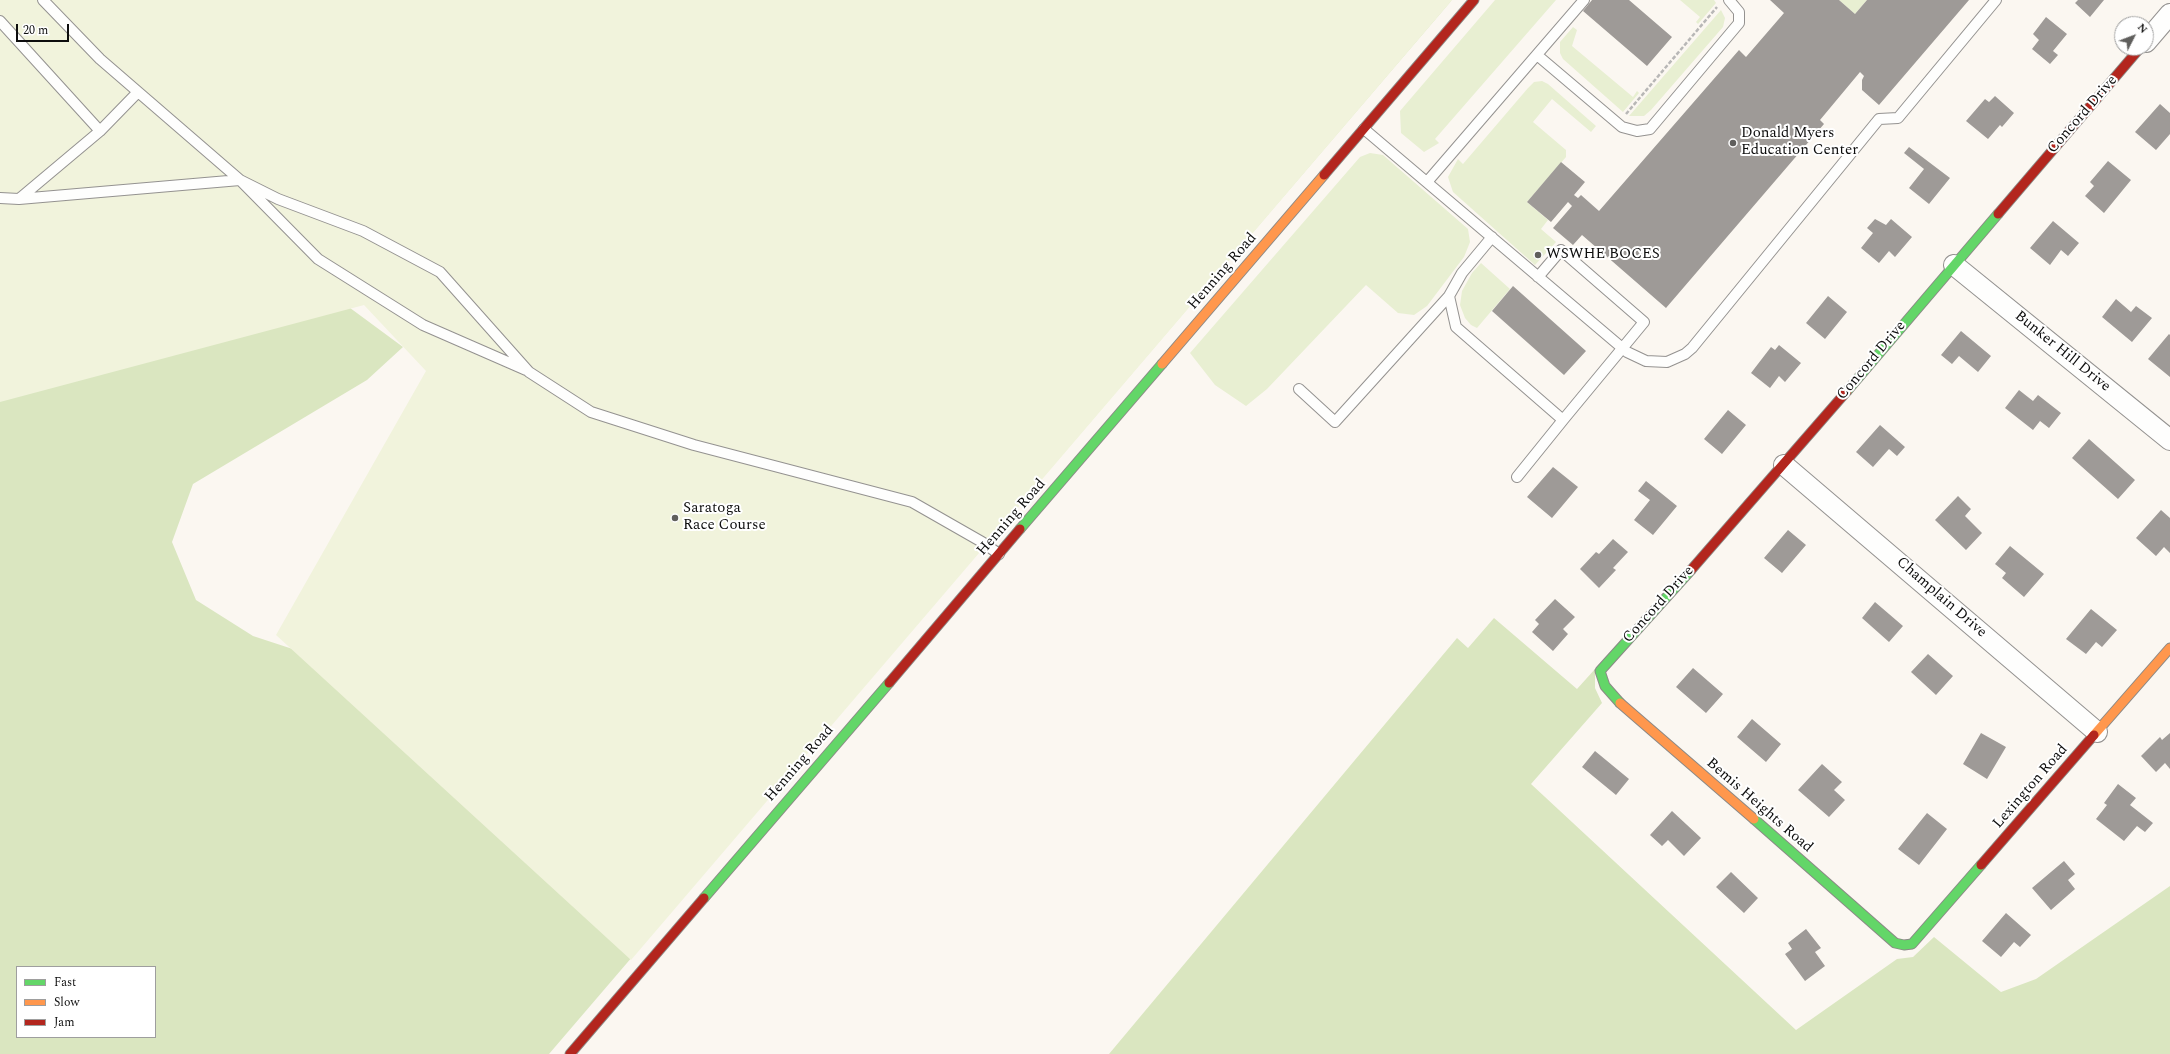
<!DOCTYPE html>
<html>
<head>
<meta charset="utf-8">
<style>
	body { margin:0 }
	#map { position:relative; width:2170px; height:1054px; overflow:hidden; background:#fbf7f1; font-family:Spectral,serif }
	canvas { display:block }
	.legend { position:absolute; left:16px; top:966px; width:140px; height:72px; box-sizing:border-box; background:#fff; border:1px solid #9e9e9e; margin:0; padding:5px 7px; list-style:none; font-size:12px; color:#0d0d0d }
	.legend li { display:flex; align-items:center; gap:8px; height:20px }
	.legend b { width:20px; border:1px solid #9e9e9e }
	.north { position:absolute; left:2114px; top:16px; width:40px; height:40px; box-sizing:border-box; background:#fff; border:1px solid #9e9e9e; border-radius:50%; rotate:48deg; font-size:11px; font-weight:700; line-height:16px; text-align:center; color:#0d0d0d }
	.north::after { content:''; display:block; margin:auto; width:14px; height:18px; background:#605f5d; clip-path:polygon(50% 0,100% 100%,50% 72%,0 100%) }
	.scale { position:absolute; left:16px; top:24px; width:53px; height:18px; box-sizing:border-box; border:2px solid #0d0d0d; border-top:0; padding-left:5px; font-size:12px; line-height:14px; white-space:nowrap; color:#0d0d0d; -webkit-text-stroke:3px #fff; paint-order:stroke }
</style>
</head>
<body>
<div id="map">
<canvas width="2170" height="1054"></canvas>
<ul class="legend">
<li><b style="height:5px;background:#63d668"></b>Fast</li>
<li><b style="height:5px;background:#ff974d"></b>Slow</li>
<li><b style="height:5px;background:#b3261e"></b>Jam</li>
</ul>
<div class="north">N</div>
<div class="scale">20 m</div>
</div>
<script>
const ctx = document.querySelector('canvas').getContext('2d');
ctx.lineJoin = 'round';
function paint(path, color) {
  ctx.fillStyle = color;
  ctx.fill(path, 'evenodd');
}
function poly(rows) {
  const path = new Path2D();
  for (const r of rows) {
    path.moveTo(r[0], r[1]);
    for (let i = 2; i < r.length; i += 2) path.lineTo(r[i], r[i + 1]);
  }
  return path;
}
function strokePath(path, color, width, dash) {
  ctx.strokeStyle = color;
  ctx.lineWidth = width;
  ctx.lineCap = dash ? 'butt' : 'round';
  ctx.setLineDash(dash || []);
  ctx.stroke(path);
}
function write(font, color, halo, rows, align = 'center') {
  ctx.font = font + ' Spectral,serif';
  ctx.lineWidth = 4;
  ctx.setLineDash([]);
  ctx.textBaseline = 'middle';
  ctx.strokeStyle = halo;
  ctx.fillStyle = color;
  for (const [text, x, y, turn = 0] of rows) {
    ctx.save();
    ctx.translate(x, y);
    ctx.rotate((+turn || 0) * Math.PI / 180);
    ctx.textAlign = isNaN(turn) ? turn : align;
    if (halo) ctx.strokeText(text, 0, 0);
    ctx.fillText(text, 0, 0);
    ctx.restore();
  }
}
paint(poly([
	[1495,0,1556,0,1435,139,1439,143,1424,152,1401,133,1400,111],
	[1680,0,1714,0,1716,3,1698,24,1696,22,1700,17],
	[1839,0,1867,0,1855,14],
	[1721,10,1725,18,1723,27,1651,110,1644,116,1629,116],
	[1573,27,1577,30,1572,46,1633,97,1637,91,1639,93,1623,112,1563,59,1560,53,1560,42],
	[1542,81,1548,84,1596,126,1591,132,1552,99,1533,122,1566,150,1566,157,1527,202,1548,220,1541,229,1556,242,1535,265,1453,192,1448,177,1458,159,1463,164,1528,88,1534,82],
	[1370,153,1383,155,1468,229,1470,242,1464,257,1427,306,1414,315,1398,313,1366,285,1267,389,1246,406,1215,385,1190,353,1360,157],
	[1481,263,1510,289,1477,328,1471,325,1465,318,1460,305,1462,291,1472,273]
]), '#e8efd2');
paint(poly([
	[1452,0,549,1054,0,1054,0,286,304,274,403,347,367,380,193,484,172,542,196,600,253,636,378,677],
	[17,967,155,967,155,1037,17,1037],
	[1494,618,1577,689,1595,669,1595,688,1602,703,1531,784,1796,1030,1897,959,1913,957,1934,937,2001,992,2036,979,2170,886,2170,1054,1109,1054,1457,638,1468,648]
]), '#dae6c0');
paint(poly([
	[0,0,1452,0,631,960,276,635,426,371,364,305,0,402]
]), '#f1f3dc');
paint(poly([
	[1592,0,1629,0,1672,37,1647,66,1583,11],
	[1770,0,1839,0,1855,14,1867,0,1969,0,1879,105,1862,90,1862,80,1864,76,1860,72,1820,120,1824,124,1666,308,1582,235,1573,245,1553,228,1572,206,1568,202,1551,222,1527,202,1561,162,1585,182,1574,195,1578,198,1581,195,1599,211,1739,50,1746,57,1784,13],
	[2078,0,2104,0,2090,17,2075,3],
	[2046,17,2067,34,2053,51,2058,55,2050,64,2032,49,2039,40,2033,34],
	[1995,96,2014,113,2002,127,2000,125,1988,139,1966,121,1985,99,1989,102],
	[2160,104,2170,113,2170,134,2156,150,2135,132],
	[1909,147,1950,178,1929,204,1909,188,1924,169,1904,153],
	[2108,161,2131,180,2104,213,2085,196,2094,186,2090,182],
	[1875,219,1886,225,1891,219,1912,237,1895,257,1889,251,1879,263,1861,248,1873,233,1867,228],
	[2053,221,2079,243,2068,256,2061,250,2050,265,2030,248],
	[1513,286,1586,351,1564,375,1492,311],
	[1828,296,1847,312,1825,339,1806,323],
	[2116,299,2131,312,2136,306,2152,318,2132,342,2102,317],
	[1961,331,1991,356,1978,372,1959,356,1952,364,1941,355],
	[2169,334,2170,335,2170,377,2148,359],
	[1779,345,1801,363,1785,382,1779,376,1770,388,1751,373,1771,347,1775,350],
	[2019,390,2033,401,2038,395,2061,413,2049,428,2040,421,2033,430,2005,408],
	[1728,410,1746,425,1722,454,1704,439],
	[1880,425,1905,447,1897,456,1889,449,1873,467,1856,452],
	[2089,439,2135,480,2118,499,2072,458],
	[1553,467,1578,487,1552,518,1527,497],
	[1646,481,1677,506,1653,535,1634,520,1650,500,1638,491],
	[1958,496,1971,509,1965,516,1982,533,1966,550,1935,520],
	[2161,510,2170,518,2170,553,2164,547,2156,556,2136,538],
	[1788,530,1806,545,1782,573,1764,558],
	[1613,539,1628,552,1613,568,1616,570,1599,588,1580,569,1596,552,1599,554],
	[2010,546,2044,574,2024,597,2002,578,2006,573,1995,564],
	[1555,599,1575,617,1563,629,1568,634,1553,651,1532,632,1539,624,1535,620],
	[1875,602,1903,626,1889,642,1862,618],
	[2091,609,2117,630,2102,647,2096,642,2086,654,2066,639],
	[1928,654,1953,676,1936,695,1911,672],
	[1693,668,1723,694,1706,713,1676,687],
	[1752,719,1781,744,1766,762,1737,737],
	[1981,733,2006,747,1987,779,1963,764],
	[2170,733,2170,769,2165,763,2156,772,2141,756,2160,737,2162,740],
	[1595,751,1629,779,1616,795,1582,767],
	[1822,764,1842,782,1834,790,1845,800,1829,817,1798,790],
	[2118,784,2136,798,2130,805,2153,823,2145,832,2137,826,2124,841,2096,819,2107,805,2104,803],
	[1672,811,1701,838,1684,856,1668,840,1662,846,1650,835],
	[1927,813,1947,829,1919,865,1898,849],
	[2064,861,2075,874,2068,880,2075,889,2051,910,2032,888],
	[1731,872,1758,898,1744,913,1716,887],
	[2006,913,2031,935,2020,947,2014,942,2001,957,1982,941],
	[1806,929,1821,948,1815,952,1825,966,1805,981,1785,954,1792,949,1788,943]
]), '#9e9a97');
const lane = poly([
	[43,0,100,59,240,180,278,199,363,231,440,272,529,372,591,412,694,445,912,502,982,542,999,554],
	[0,21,100,131],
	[1537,55,1622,127,1637,131,1650,129,1739,23,1739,12,1729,0],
	[1364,129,1627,352,1646,361,1667,362,1685,354,1692,348,1879,119,1898,118,1996,0],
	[1427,182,1584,0],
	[0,198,19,199,240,180,318,259,423,325,526,370],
	[19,199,100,131,138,92],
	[1449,296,1456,327,1563,420,1644,322,1561,250,1538,277],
	[1299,389,1335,422,1449,296,1462,273,1492,237],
	[1517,477,1563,420]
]);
const street = poly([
	[2146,42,2170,14],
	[1954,265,2170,440],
	[1784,465,2097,732]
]);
const fast = poly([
	[1847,391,1998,214],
	[1020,529,1162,364],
	[1620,703,1605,686,1600,671,1691,570],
	[1754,819,1895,943,1904,945,1912,944,1981,865],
	[704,898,889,683]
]);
const slow = poly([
	[1162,364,1324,175],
	[1620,703,1754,819],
	[2094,735,2170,648]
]);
const jam = poly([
	[1324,175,1474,0],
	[1998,214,2140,48],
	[1691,570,1847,391],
	[889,683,1020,529],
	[1981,865,2094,735],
	[570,1054,704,898]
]);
strokePath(lane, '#949290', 12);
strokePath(street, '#949290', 22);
strokePath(fast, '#8b8986', 11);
strokePath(slow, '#8b8986', 11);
strokePath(jam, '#8b8986', 11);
strokePath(poly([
	[1626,114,1717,7]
]), '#b8b7b6', 2.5, [4, 2]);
strokePath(lane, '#fefefd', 10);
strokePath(street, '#fefefd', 20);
strokePath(fast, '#63d668', 9);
strokePath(slow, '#ff974d', 9);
strokePath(jam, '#b3261e', 9);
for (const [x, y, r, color] of [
	[1733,143,4,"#605f5d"],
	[1538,255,4,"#605f5d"],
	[675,518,4,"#605f5d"]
]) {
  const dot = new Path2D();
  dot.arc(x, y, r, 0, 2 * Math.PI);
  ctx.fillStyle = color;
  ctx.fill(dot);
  strokePath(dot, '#fff', 1.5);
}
write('15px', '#0d0d0d', '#fff', [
	["Concord Drive",2083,115,-49],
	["Henning Road",1223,272,-49],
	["Bunker Hill Drive",2062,352,39],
	["Concord Drive",1872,361,-50],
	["Henning Road",1012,518,-49],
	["Champlain Drive",1941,598,41],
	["Concord Drive",1659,605,-48],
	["Henning Road",800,764,-49],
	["Lexington Road",2031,787,-49],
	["Bemis Heights Road",1759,806,41]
]);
write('15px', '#0d0d0d', '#fff', [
	["Donald Myers",1741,134],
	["Education Center",1741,151],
	["WSWHE BOCES",1546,255],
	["Saratoga",683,509],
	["Race Course",683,526]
], 'left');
</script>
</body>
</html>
